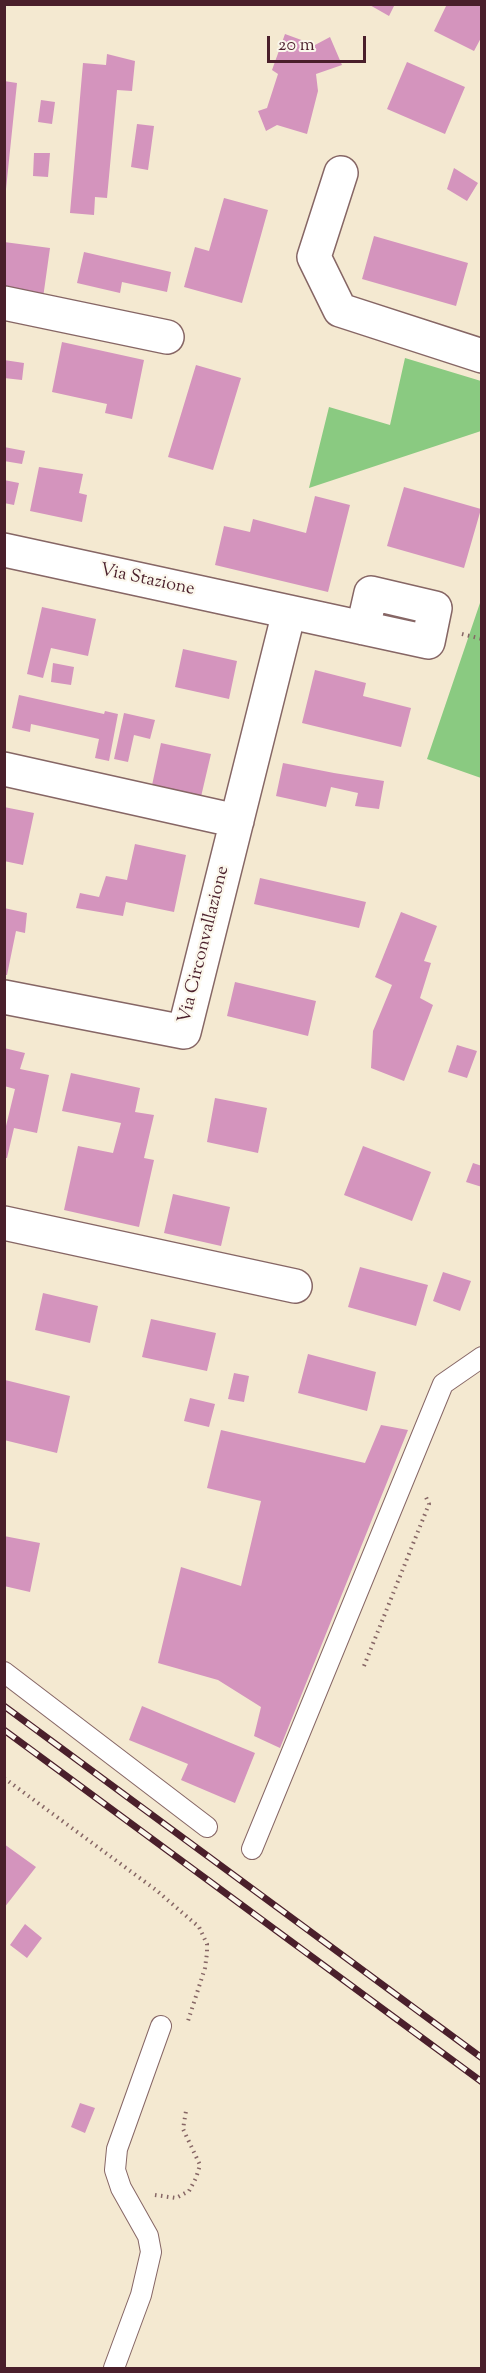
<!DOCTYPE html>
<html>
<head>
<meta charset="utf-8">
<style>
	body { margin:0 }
	#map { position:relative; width:486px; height:2373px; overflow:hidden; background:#f4e9d1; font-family:"Sorts Mill Goudy",serif }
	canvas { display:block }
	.frame { position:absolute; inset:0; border:6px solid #4a1f2b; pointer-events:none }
	.scale { position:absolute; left:267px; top:36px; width:99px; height:27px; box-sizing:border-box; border:3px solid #4a1f2b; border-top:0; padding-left:8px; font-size:18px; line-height:21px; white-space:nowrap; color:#4a1f2b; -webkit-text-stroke:4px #fbf7ec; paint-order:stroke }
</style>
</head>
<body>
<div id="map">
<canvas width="486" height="2373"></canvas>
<div class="frame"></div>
<div class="scale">20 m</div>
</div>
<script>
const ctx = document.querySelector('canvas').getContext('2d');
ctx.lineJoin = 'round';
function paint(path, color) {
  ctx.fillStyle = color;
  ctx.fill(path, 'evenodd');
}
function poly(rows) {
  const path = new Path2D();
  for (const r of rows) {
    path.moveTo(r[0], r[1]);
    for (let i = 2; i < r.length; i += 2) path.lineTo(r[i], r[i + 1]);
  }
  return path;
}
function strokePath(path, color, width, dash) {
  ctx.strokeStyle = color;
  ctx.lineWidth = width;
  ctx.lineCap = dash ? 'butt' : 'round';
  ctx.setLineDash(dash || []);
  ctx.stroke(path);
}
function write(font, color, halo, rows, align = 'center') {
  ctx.font = font + ' "Sorts Mill Goudy",serif';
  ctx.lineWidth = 4.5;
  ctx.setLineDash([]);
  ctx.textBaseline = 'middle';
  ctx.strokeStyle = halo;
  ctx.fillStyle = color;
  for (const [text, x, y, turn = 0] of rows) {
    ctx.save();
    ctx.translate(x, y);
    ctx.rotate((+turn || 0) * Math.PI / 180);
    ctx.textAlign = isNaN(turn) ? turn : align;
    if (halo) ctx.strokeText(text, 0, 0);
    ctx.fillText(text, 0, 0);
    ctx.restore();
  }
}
paint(poly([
	[405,358,481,381,481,431,309,488,329,407,390,425],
	[481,600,482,778,481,778,427,759]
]), '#8aca81');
paint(poly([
	[368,4,395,4,389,16],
	[447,4,482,4,482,36,474,51,434,31],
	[285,34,315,45,330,37,342,65,316,74,318,91,307,134,277,125,266,131,258,111,267,108,278,74,272,70],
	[107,54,135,61,132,91,117,90,107,198,95,197,94,215,70,213,83,63,106,65],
	[407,62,465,87,445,134,387,109],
	[4,81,17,83,6,189,4,189],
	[41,100,55,102,52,124,38,122],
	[137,124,154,126,148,170,131,167],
	[34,153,50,153,48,177,33,176],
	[454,168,478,183,467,201,447,189],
	[224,198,268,210,242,303,184,287,195,247,209,251],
	[374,236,468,263,456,306,362,279],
	[4,242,50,248,43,298,4,293],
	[84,252,171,272,167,292,122,282,120,293,77,283],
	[62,342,144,360,132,419,105,413,107,404,52,392],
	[4,360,24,363,22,380,4,378],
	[196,365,241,378,213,470,168,457],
	[4,447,25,451,22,464,4,461],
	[39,467,83,474,79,493,87,495,82,522,30,511],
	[4,480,19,483,14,505,4,503],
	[404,487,481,509,464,568,387,546],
	[315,496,350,505,328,592,215,565,224,526,250,532,253,519,306,533],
	[42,607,96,619,88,656,51,648,43,678,27,674],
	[183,649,237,661,229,699,175,687],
	[53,663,74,667,71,685,51,682],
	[315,670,366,683,363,696,411,708,401,747,302,723],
	[19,695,104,714,105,711,118,714,109,761,95,758,99,739,31,724,30,732,12,728],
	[124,713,155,720,150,739,134,735,128,762,114,759],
	[161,743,211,754,200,801,151,790],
	[283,763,334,773,384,781,379,809,355,806,358,793,331,787,326,807,276,796],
	[4,807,34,813,23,865,4,861],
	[135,844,186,855,174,912,126,902,123,916,76,908,80,893,99,897,106,876,127,880],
	[260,878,366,902,359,928,254,904],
	[4,908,27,913,25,933,16,931,7,975,4,975],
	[401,912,437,926,424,961,431,963,420,998,433,1005,404,1081,371,1068,373,1031,392,985,375,977],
	[235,982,316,1001,308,1036,227,1016],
	[457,1045,477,1051,467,1078,448,1072],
	[4,1048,25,1053,20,1069,49,1075,37,1133,14,1128,7,1158,4,1158,4,1126,6,1126,15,1089,4,1086],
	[71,1073,140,1088,135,1112,154,1115,144,1158,154,1160,139,1227,64,1210,78,1146,113,1153,121,1123,62,1111],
	[215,1098,267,1108,258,1153,207,1142],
	[363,1146,431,1172,412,1221,344,1195],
	[473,1163,482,1166,482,1187,466,1182],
	[173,1194,230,1207,221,1246,164,1233],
	[360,1267,428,1285,416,1326,348,1307],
	[443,1272,471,1281,460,1311,433,1301],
	[43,1293,98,1306,90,1343,35,1330],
	[151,1319,216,1333,207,1371,142,1357],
	[308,1354,376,1372,367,1411,298,1393],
	[234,1373,249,1376,244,1402,228,1399],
	[5,1380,70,1396,57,1453,4,1440],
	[190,1398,215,1404,209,1427,184,1421],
	[381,1425,408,1430,280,1748,254,1736,261,1707,218,1680,158,1663,181,1567,241,1586,261,1501,207,1488,221,1430,365,1463],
	[4,1536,40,1543,30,1592,4,1586],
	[142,1706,255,1753,235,1803,181,1780,188,1764,129,1740],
	[4,1844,36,1867,4,1908],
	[25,1924,42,1938,27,1958,10,1945],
	[80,2103,95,2108,85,2133,71,2127]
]), '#d494bd');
const lane = poly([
	[4,1672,207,1827],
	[252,1849,443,1384,482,1357],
	[114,2368,141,2295,151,2252,148,2236,121,2188,115,2170,117,2149,161,2026]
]);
const street = poly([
	[341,173,314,257,340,310,482,356],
	[4,303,167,337],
	[4,550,428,642,435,608,371,593,363,628],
	[4,769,237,821],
	[4,997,184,1032,289,612],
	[4,1223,295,1286]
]);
strokePath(lane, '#866665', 22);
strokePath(street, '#866665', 36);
strokePath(poly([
	[462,634,482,639],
	[364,1666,429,1504,425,1495],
	[4,1778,156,1890,199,1927,207,1944,207,1953,205,1968,188,2021],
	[155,2195,176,2198,189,2191,196,2178,200,2165,183,2129,186,2111]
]), '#866665', 4, [1.5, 4.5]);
strokePath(lane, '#fff', 20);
strokePath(street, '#fff', 33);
const rail = poly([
	[4,1706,482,2058],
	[4,1730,482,2082]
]);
strokePath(rail, '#4a1f2b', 7);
strokePath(rail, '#fbf7ec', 4.5, [14]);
write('18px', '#4a1f2b', '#fbf7ec', [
	["Via Stazione",147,581,12],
	["Via Circonvallazione",205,945,-76]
]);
</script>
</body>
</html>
